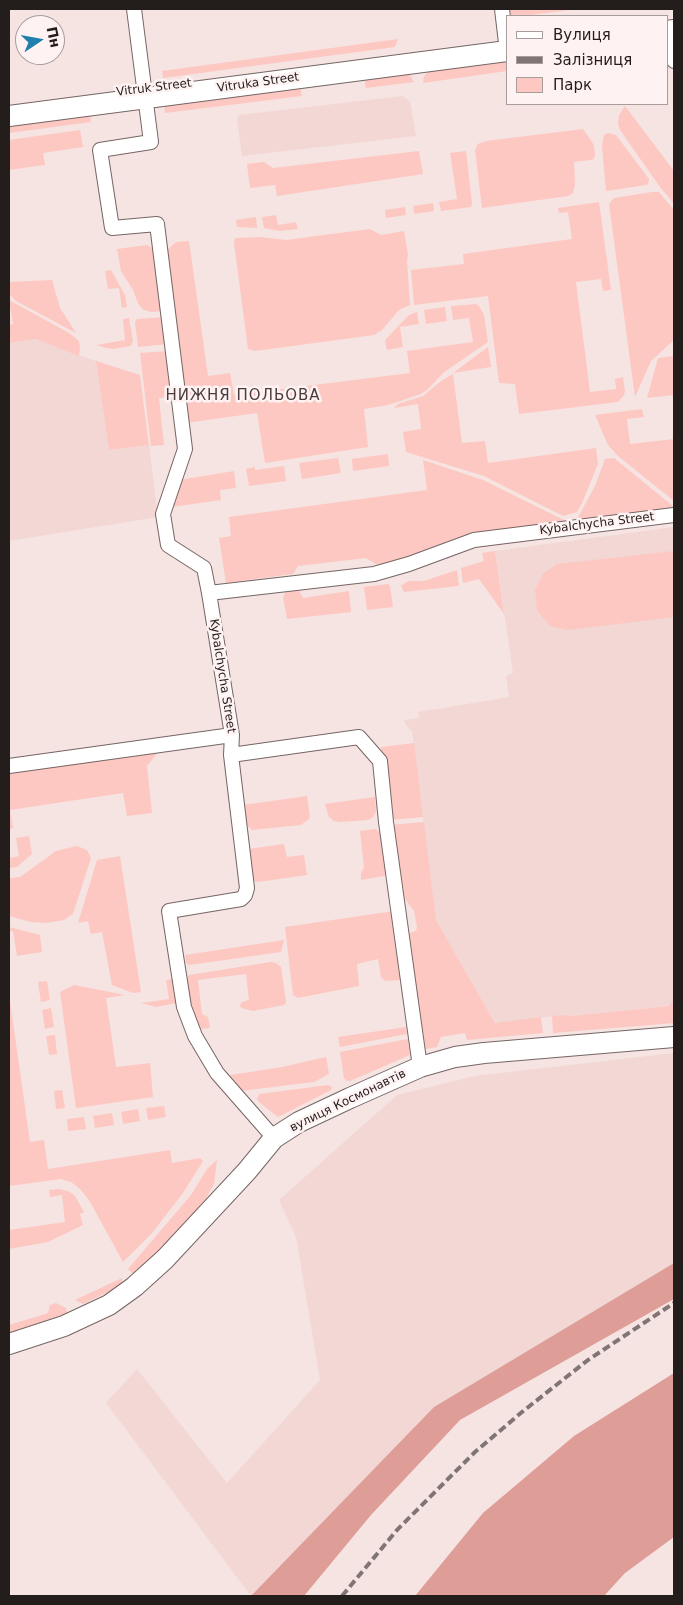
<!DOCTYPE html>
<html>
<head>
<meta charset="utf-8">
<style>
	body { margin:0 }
	#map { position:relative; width:683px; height:1605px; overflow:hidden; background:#f6e4e2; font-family:"DejaVu Sans",sans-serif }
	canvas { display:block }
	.frame { position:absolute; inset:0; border:10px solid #231d1c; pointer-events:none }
	.legend { position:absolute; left:506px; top:15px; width:162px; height:90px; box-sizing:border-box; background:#fef3f2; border:1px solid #a69d9c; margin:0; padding:6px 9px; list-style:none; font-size:15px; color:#231d1c }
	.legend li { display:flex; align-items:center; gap:10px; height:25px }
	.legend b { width:25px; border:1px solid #a69d9c }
	.north { position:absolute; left:15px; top:15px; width:50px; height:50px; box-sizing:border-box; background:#fef3f2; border:1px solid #a69d9c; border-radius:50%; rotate:78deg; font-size:14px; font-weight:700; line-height:20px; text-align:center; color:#231d1c }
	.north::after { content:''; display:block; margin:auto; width:18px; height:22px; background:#217fab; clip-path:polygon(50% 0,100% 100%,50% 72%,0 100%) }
</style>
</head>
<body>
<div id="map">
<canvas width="683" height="1605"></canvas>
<div class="frame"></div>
<ul class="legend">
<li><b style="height:6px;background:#fff"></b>Вулиця</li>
<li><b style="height:6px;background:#807574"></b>Залізниця</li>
<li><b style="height:14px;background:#fdc7c2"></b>Парк</li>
</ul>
<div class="north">Пн</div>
</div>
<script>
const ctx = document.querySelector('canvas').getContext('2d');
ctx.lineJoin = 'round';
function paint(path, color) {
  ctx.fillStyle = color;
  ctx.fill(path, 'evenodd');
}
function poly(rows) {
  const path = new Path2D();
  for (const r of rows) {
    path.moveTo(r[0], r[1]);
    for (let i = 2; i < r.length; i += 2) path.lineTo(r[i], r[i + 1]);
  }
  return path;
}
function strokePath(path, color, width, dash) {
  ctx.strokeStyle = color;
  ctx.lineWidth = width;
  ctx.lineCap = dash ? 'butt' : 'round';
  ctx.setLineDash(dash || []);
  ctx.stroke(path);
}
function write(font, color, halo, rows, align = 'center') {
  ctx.font = font + ' "DejaVu Sans",sans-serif';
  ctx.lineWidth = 5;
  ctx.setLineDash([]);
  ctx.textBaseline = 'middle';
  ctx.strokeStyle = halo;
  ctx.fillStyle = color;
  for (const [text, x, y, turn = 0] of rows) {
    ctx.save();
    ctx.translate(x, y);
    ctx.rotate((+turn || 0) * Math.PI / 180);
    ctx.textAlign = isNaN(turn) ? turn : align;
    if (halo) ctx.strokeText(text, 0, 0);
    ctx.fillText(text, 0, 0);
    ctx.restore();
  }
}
paint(poly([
	[403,96,410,102,416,136,242,156,237,119,239,115],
	[36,339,96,361,109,450,149,445,158,517,9,541,9,343],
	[674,527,674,1002,669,1006,572,1016,564,1015,495,1023,436,920,412,731,405,724,404,720,419,718,418,712,509,697,506,676,513,673,495,551],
	[674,1053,674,1263,434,1407,285,1565,251,1596,106,1403,137,1369,227,1483,320,1380,296,1237,279,1200,397,1095,475,1076]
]), '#f2d7d4');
paint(poly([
	[507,9,578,9,523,16,508,16],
	[398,39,395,47,163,78,162,71],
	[507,61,507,71,423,83,424,76,429,71],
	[408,73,410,75,414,82,366,88,364,78],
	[300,87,302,96,165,113,164,105],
	[625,106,674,171,674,204,660,187,620,130,618,124,619,115],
	[90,114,91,122,9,133,9,125],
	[583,129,594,145,595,155,594,159,590,160,574,162,575,184,573,193,568,196,482,208,475,150,478,144,486,141],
	[80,130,83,147,43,153,45,165,9,170,9,140],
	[608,133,616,135,649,179,648,184,646,185,606,191,602,146,604,135],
	[419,151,423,174,277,196,275,185,250,188,247,164,264,162,273,168],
	[466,151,472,203,471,207,441,211,439,202,457,199,450,153],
	[652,192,659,192,674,210,674,340,651,361,635,397,609,204,614,198],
	[599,202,611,290,603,291,601,279,576,282,590,392,616,389,615,379,623,377,625,391,624,395,618,402,519,414,515,384,499,383,488,296,414,305,411,270,464,264,463,254,572,239,568,212,559,213,558,208],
	[433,203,434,211,414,214,413,206],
	[405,207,406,215,386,218,385,210],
	[276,215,278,225,296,222,298,229,280,231,264,228,262,217],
	[256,217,257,228,237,227,236,220],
	[370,229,381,235,404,231,408,254,407,261,410,305,399,310,382,330,374,335,255,351,248,349,234,243,235,238,260,237,286,240],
	[189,241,208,376,230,373,234,395,410,373,407,351,473,342,469,318,453,320,451,306,476,304,479,306,484,315,488,342,443,373,428,389,421,394,388,405,364,409,368,447,265,463,257,413,186,423,165,252,176,242],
	[147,245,154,249,165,311,151,312,142,309,138,303,133,290,121,271,117,249],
	[111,270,125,295,127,307,122,308,119,288,108,289,105,271],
	[52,280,60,308,76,333,16,301,9,294,9,282],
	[9,300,69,333,78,340,80,346,79,356,36,339,9,343,9,325,13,324],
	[445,307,447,321,426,324,424,310],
	[417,312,419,324,400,327,403,347,387,350,385,340,409,315],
	[165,317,168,344,138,347,135,322,137,319],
	[129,318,133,340,131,346,113,349,106,348,96,345,125,340,123,319],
	[488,347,491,367,453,373],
	[169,351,174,397,159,398,164,445,151,446,140,353],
	[674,356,674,395,647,398,658,358],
	[96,361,140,375,149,447,148,445,109,450],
	[453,374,462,443,485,441,488,463,596,448,598,464,582,503,577,512,563,516,484,476,406,452,403,432,421,429,418,404,394,408,398,404,423,396,441,381],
	[642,409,644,417,627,419,630,444,674,439,674,501,618,456,608,445,595,415],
	[388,454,389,466,353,471,352,459],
	[338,458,341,473,302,479,299,463],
	[614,458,674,507,674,510,576,521,595,486,605,459],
	[423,460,483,480,568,522,470,535,452,540,417,555,379,566,366,558,298,566,293,574,226,583,219,538,231,536,229,517,427,490],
	[284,466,286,481,249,486,246,469,255,467,255,470],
	[234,471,236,488,220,490,221,500,171,507,179,480],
	[495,551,504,614,479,579,463,583,461,568,484,561,482,553],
	[674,551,674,617,568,630,550,626,537,610,535,590,543,574,557,564],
	[457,570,459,586,404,592,401,586,408,581,424,581],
	[388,584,390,586,393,607,367,610,364,587],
	[298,589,303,598,349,591,351,612,287,619,283,598,286,590],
	[414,743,423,817,390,820,390,809,381,747],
	[159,751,147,766,152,813,127,816,123,793,10,810,13,828,9,829,9,774,14,772],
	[307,796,310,818,301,825,252,830,246,824,243,805],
	[375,797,376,812,372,818,368,820,340,822,334,821,329,817,325,804],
	[424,822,436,920,495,1023,541,1017,543,1033,467,1040,465,1033,441,1037,437,1047,421,1050,406,934,416,931,417,927,414,911,401,894,390,825],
	[376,829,384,837,390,875,361,880,361,873,364,867,360,831],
	[29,836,32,854,17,867,9,868,9,858,19,856,16,838],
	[284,844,287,857,304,855,307,875,258,882,251,880,249,849],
	[77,846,87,850,91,858,73,914,64,920,46,923,31,922,9,916,9,878,20,877,56,851],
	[120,856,141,992,133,993,112,985,102,932,91,934,88,921,78,923,97,860],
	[394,911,404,980,385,981,381,977,378,959,357,964,359,986,298,998,293,995,285,927],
	[9,927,40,935,42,952,17,956,13,931,9,931],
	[284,940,281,952,189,965,186,963,185,955],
	[271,962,276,963,281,967,286,1002,284,1005,253,1011,241,1008,240,1005,242,1002,249,1000,246,974,198,980,202,1014,208,1017,210,1028,201,1029,196,1026,193,1023,186,980,189,975],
	[173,979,177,1003,156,1007,141,1003,169,999,166,980],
	[47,981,50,1000,41,1002,38,982],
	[74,985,125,995,106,998,116,1067,150,1063,153,1097,76,1108,60,992],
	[9,994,30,1142,44,1140,48,1169,170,1150,172,1163,200,1158,203,1161,183,1193,152,1233,123,1262,89,1200,79,1188,71,1182,61,1179,9,1186],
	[672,1002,674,1002,674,1023,553,1033,552,1016,565,1015,572,1016,669,1006],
	[51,1008,54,1027,45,1029,42,1010],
	[406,1027,407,1034,340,1047,338,1037],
	[55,1035,57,1054,49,1055,46,1036],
	[408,1039,410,1055,350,1081,347,1081,344,1078,340,1052],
	[326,1057,329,1074,314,1082,240,1091,228,1078,231,1075,282,1067],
	[328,1085,332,1087,331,1090,278,1117,259,1102,257,1099,259,1094],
	[62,1090,65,1108,56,1109,54,1091],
	[164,1106,166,1117,148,1120,146,1108],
	[138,1109,140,1121,123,1124,121,1112],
	[112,1113,114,1125,95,1128,93,1116],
	[84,1117,86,1129,68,1131,67,1119],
	[217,1160,214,1184,205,1200,158,1251,136,1273,132,1273,128,1269,191,1195,207,1169],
	[60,1189,70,1192,75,1196,84,1212,80,1214,83,1225,48,1242,9,1249,9,1230,65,1222,62,1195,50,1197,49,1190],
	[122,1278,122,1282,120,1286,87,1302,83,1304,75,1300],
	[56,1303,66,1308,67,1313,49,1320,9,1333,9,1325,48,1313,50,1305]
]), '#fdc7c2');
paint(poly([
	[674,1263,674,1299,460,1420,371,1515,304,1596,251,1596,434,1407],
	[674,1373,674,1537,625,1573,604,1596,415,1596,483,1513,574,1436]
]), '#df9d97');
const street = poly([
	[134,9,151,142,100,150,112,228,157,224,185,449,163,514,168,545,204,568,209,593],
	[502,9,506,43],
	[670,31,672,36,674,61],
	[231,755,359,737,380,761,386,822,420,1067],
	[9,766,232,735],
	[274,1138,217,1073,195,1036,184,1007,169,911,241,899,245,895,247,888,231,755,232,735,209,593,374,574,409,564,474,540,674,515]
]);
const secondary = poly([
	[667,31,674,30],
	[9,116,507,51],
	[9,1344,64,1326,109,1305,134,1287,165,1259,247,1171,274,1138,299,1122,350,1098,420,1067,455,1057,484,1053,674,1037]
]);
strokePath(street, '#756564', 16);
strokePath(secondary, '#756564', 22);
strokePath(street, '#fff', 14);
strokePath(secondary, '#fff', 20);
strokePath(poly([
	[342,1596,397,1530,475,1452,522,1412,588,1360,674,1303]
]), '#807574', 4, [8, 4]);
write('12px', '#231d1c', '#fef3f2', [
	["Vitruka Street",258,83,-8],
	["Vitruk Street",154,88,-7],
	["Kybalchycha Street",597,524,-7],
	["Kybalchycha Street",222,676,81],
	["вулиця Космонавтів",348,1101,-26]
]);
ctx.letterSpacing = '1px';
write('15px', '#4b3c3b', '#fef3f2', [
	["НИЖНЯ ПОЛЬОВА",243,396]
]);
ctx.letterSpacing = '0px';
</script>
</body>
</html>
